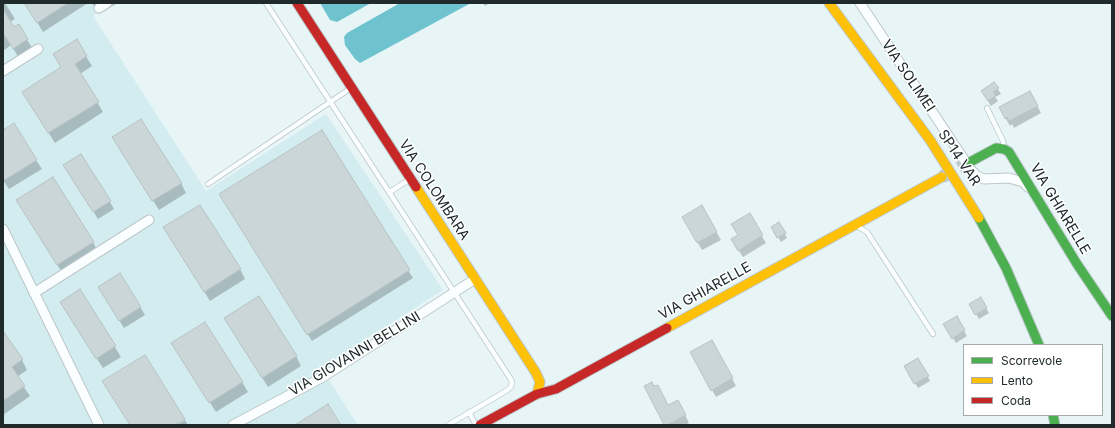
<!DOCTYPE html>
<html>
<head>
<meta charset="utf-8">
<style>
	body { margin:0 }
	#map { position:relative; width:1115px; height:428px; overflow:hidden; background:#e7f5f7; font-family:Inter,sans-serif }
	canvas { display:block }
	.frame { position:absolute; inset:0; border:4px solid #202a2b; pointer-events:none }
	.legend { position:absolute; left:963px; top:344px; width:140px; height:72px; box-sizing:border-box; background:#fff; border:1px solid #a6aaaa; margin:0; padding:5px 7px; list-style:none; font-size:12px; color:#202a2b }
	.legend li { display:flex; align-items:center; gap:8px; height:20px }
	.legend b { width:20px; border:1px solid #a6aaaa }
</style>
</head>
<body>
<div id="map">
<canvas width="1115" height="428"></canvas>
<div class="frame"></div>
<ul class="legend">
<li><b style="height:5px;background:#4caf50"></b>Scorrevole</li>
<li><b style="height:5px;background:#ffc107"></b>Lento</li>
<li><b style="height:5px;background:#c62828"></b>Coda</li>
</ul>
</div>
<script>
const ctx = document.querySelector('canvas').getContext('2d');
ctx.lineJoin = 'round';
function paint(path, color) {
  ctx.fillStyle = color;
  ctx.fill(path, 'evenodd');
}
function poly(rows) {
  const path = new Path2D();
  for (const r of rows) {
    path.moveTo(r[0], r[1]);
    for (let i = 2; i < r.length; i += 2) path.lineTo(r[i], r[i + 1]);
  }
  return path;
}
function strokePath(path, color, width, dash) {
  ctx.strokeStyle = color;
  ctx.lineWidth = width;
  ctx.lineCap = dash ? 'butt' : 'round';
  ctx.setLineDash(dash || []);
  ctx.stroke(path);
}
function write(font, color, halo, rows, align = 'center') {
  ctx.font = font + ' Inter,sans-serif';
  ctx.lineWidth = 3;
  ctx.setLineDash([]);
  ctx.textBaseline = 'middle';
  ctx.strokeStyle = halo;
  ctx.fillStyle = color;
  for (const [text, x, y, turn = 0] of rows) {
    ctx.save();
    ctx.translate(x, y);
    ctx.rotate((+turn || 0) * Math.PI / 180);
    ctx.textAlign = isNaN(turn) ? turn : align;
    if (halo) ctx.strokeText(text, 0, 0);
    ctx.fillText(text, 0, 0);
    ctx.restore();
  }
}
paint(poly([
	[3,3,114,3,93,16,206,191,326,114,443,290,321,368,358,425,3,425]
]), '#d3ecf0');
paint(poly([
	[320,3,371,3,337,22,330,20],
	[400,3,471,3,360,63,355,59,345,45,344,37,347,33]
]), '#6fc3ce');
paint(poly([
	[3,3,5,3,15,19,10,22,14,28,18,26,33,49,19,58,11,45,3,51],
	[25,3,88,3,43,32],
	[92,3,118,3,99,14],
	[483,3,490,3,485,6],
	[76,40,92,66,80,74,103,112,55,143,29,102,62,68],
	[994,83,1001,94,995,97,998,101,991,106,985,96],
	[1030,92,1041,113,1014,128,1012,124,1010,126,1000,108],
	[3,127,36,160,42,169,9,189,3,180],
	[322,131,413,278,312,341,225,202],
	[119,147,181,183,186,193,159,210],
	[69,173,110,202,114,209,98,219],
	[702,207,721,240,702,250,683,217],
	[23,210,93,242,98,252,63,274],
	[749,215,766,243,743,257,732,240,739,236],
	[779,223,787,238,781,242,772,227],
	[170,237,240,269,245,279,210,301],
	[120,274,145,315,124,328,103,294],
	[80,291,121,357,103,368,67,312],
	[980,298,989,313,979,319,970,304],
	[956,317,967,336,956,343,945,324],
	[231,328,296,356,301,366,268,387],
	[3,333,22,360,27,370,17,377,30,396,3,415],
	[712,341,736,386,716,397,691,352],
	[178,353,242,382,248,392,216,412],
	[918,359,930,381,918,388,905,366],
	[668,406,682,409,689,423,685,425,665,425],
	[185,420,188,425,177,425]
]), '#0003');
const building = poly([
	[24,3,68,3,37,23,24,3],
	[3,9,14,27,19,24,28,39,13,49,3,33,3,9],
	[77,39,87,56,75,64,99,102,48,133,22,92,61,67,53,54,77,39],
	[994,82,999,88,993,92,996,96,988,101,981,91,994,82],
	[1030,91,1038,106,1009,121,1007,117,1005,119,999,107,1030,91],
	[141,119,182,183,152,201,112,137,141,119],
	[14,123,37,160,3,181,3,130,14,123],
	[322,130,410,270,307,335,219,194,322,130],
	[81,154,111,201,93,212,63,165,81,154],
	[53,177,94,242,57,265,16,200,53,177],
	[200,205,241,269,204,292,163,227,200,205],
	[702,205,717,232,697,243,682,217,702,205],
	[750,213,763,235,738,251,731,239,738,235,731,224,750,213],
	[779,222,786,233,777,238,771,227,779,222],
	[120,273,141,307,119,321,98,287,120,273],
	[80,289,116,346,96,359,60,302,80,289],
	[259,296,297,356,262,378,224,318,259,296],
	[981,297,987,308,975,315,969,304,981,297],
	[957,316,965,330,952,339,943,324,957,316],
	[205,322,243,382,209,403,171,343,205,322],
	[3,331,23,359,12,367,25,386,3,401,3,331],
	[712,340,733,378,711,391,690,352,712,340],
	[145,355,185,419,175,425,130,425,102,381,145,355],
	[918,358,929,376,914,384,904,366,918,358],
	[652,382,654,386,658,385,668,405,678,400,686,415,667,425,664,425,644,386,652,382],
	[328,404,341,425,295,425,328,404]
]);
paint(building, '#cad6d8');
strokePath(building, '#b8c3c4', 1);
strokePath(poly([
	[942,177,970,162]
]), '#bfccce', 13, [13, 6]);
const lane = poly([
	[266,3,510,378,512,382,511,387,506,391,448,425],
	[987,108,1003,141,1004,147],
	[208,184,351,88],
	[390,192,410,179],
	[857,226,867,232,933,334],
	[469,412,476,425]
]);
const street = poly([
	[860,3,971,170,977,176,984,179,1009,178,1023,182,1028,187],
	[99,8,107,3],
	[3,71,38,49],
	[3,229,99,425],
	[34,293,149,220],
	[233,425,323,377,475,279]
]);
const fast = poly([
	[970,162,996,148,1004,149,1009,152,1077,264,1112,316],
	[979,218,1006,268,1039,345],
	[1053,415,1055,425]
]);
const slow = poly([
	[829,3,930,140,979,218],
	[416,187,536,373,540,382,537,394],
	[667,328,942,177]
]);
const jam = poly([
	[297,3,416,187],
	[480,425,537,394,556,389,667,328]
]);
strokePath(lane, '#bcc7c9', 6);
strokePath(street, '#bcc7c9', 11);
strokePath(fast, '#bcc7c9', 11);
strokePath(slow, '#bcc7c9', 11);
strokePath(jam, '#bcc7c9', 11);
strokePath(lane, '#fbfefe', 4.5);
strokePath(street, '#fbfefe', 9);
strokePath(fast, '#4caf50', 9);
strokePath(slow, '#ffc107', 9);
strokePath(jam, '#c62828', 9);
write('14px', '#202a2b', '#fff', [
	["VIA SOLIMEI",908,76,56],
	["SP14 VAR",959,158,56],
	["VIA COLOMBARA",434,190,57],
	["VIA GHIARELLE",1060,209,59],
	["VIA GHIARELLE",705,291,-29],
	["VIA GIOVANNI BELLINI",355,354,-31]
]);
</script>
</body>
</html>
